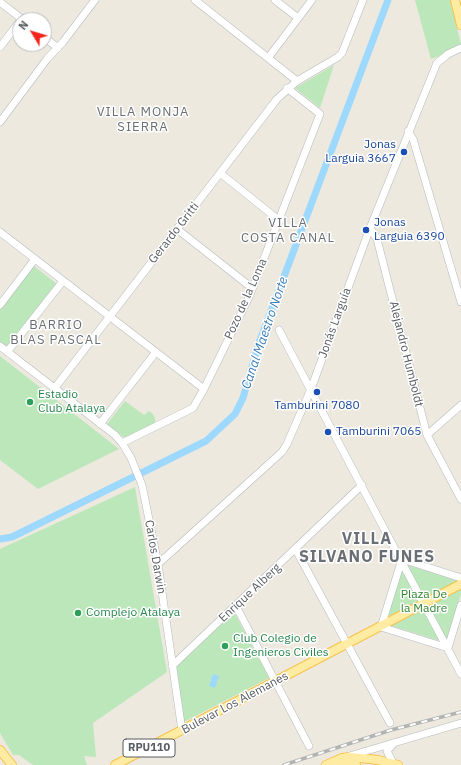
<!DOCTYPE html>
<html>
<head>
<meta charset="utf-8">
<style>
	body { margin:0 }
	#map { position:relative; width:461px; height:765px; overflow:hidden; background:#ede9df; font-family:"IBM Plex Sans",sans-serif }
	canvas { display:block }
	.north { position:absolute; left:12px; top:12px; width:40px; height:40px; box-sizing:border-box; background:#fff; border:1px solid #bcbec0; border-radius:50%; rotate:308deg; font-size:11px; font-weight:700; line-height:16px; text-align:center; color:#585d62 }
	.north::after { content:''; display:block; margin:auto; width:14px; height:18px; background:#f4251e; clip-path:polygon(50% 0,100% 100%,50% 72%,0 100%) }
</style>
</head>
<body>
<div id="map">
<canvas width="461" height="765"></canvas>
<div class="north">N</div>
</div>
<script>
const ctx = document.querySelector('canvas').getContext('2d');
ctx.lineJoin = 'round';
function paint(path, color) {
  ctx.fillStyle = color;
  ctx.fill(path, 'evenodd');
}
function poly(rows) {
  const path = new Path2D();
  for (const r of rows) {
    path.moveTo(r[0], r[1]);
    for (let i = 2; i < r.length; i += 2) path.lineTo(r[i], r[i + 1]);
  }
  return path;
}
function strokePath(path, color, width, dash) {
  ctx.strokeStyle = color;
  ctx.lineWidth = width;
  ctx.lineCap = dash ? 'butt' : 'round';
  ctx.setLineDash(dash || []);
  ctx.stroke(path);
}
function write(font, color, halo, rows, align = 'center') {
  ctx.font = font + ' "IBM Plex Sans",sans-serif';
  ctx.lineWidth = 3;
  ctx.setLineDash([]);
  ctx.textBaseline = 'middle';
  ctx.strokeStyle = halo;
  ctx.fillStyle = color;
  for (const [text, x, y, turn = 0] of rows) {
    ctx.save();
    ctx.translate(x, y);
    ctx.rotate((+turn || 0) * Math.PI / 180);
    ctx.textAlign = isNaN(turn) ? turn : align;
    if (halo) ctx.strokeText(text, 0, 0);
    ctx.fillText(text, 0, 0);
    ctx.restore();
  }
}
paint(poly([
	[415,0,450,0,461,44,439,56,431,59],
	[334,65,320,108,295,88],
	[34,266,57,284,7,349,0,344,0,310],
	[0,356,119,449,38,489,0,460],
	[125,401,144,415,149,411,152,413,155,418,155,424,125,438,107,424],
	[135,487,167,672,93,723,96,757,84,756,87,765,33,765,19,755,13,755,0,733,0,549],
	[403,564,461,581,461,594,447,643,385,624],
	[234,612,269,678,184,722,175,667]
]), '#bce7ba');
paint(poly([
	[213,674,219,676,215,688,209,686]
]), '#9dd9ff');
strokePath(poly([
	[0,539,12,537,206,441,235,414,243,398,259,343,388,0]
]), '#9dd9ff', 7);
const minor = poly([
	[195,0,297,81],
	[275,0,298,18],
	[0,2,23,20],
	[44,37,58,48],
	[0,47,20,21],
	[268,58,312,0],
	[0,122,47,59,63,42,95,0],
	[408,131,413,139,461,302],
	[220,173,280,221],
	[370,228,377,239,427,435,461,499],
	[177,229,252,288],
	[0,232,204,389],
	[0,305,35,259],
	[279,330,461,674],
	[0,346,115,435,122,443,131,458,142,485,158,564,182,731],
	[7,352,63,281],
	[54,389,277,99,297,81,338,57,342,53,363,0],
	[100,424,156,352],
	[427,435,461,405],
	[122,443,193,408,204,389,249,297,320,114,287,88],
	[296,550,390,723],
	[402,559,381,627,448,648],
	[402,559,461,578],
	[158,564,282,452,287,444,311,389,370,228,437,63,448,54,461,48],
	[236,606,309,746],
	[448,648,461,605],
	[172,666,362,485],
	[346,757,461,723],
	[393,763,387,751,394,743]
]);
const major = poly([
	[455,0,461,25],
	[0,750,12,765],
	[115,765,461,584],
	[326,765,342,758,350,757,378,760,398,765],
	[334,765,356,765]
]);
strokePath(minor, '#b5b9be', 8);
strokePath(major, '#fac14b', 10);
strokePath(minor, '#fff', 7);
strokePath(major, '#ffeca2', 8);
const rail = poly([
	[284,765,391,730,461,712]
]);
strokePath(rail, '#b2b3b3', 3.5);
strokePath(rail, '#fff', 2, [6]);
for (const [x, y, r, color] of [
	[404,152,4,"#1a4fb4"],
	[366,230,4,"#1a4fb4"],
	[317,392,4,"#1a4fb4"],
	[30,402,4,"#2e9e5b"],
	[328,432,4,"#1a4fb4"],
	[78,613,4,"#2e9e5b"],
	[225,646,4,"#2e9e5b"]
]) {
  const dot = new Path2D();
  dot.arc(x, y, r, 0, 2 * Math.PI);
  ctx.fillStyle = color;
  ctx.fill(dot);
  strokePath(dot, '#fff', 1.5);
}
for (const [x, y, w] of [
	[149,748,52]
]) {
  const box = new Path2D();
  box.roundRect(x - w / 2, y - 9, w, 18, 3);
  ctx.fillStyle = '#fff';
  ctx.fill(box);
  strokePath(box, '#585d62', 1);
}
write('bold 11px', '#585d62', null, [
	["RPU110",149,748]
]);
write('12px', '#164399', '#fff', [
	["Jonas",396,145,"right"],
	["Larguia 3667",396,159,"right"],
	["Jonas",374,223],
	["Larguia 6390",374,237],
	["Tamburini 7080",317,406,"center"],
	["Tamburini 7065",336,432]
], 'left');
write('12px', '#585d62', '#fff', [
	["Gerardo Gritti",174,233,-52],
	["Pozo de la Loma",246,299,-66],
	["Jonás Larguía",335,323,-70],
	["Alejandro Humboldt",406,354,76],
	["Carlos Darwin",155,557,80],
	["Enrique Alberg",250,593,-43],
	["Bulevar Los Alemanes",235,703,-28]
]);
write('12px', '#27864d', '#fff', [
	["Estadio",38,395],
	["Club Atalaya",38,409],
	["Complejo Atalaya",86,613],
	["Club Colegio de",233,639],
	["Ingenieros Civiles",233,653]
], 'left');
write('12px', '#2e842e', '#fff', [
	["Plaza De",424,595],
	["la Madre",424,609]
]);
ctx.letterSpacing = '1px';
write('13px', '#696f74', '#fff', [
	["VILLA MONJA",143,112],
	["SIERRA",143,127],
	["VILLA",288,223],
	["COSTA CANAL",288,238],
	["BARRIO",56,325],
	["BLAS PASCAL",56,340]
]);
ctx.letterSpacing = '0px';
write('italic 13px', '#357ab8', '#fff', [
	["Canal Maestro Norte",265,333,-71]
]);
ctx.letterSpacing = '1px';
write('bold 16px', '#696f74', '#fff', [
	["VILLA",367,539],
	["SILVANO FUNES",367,557]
]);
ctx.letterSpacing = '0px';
</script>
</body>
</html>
